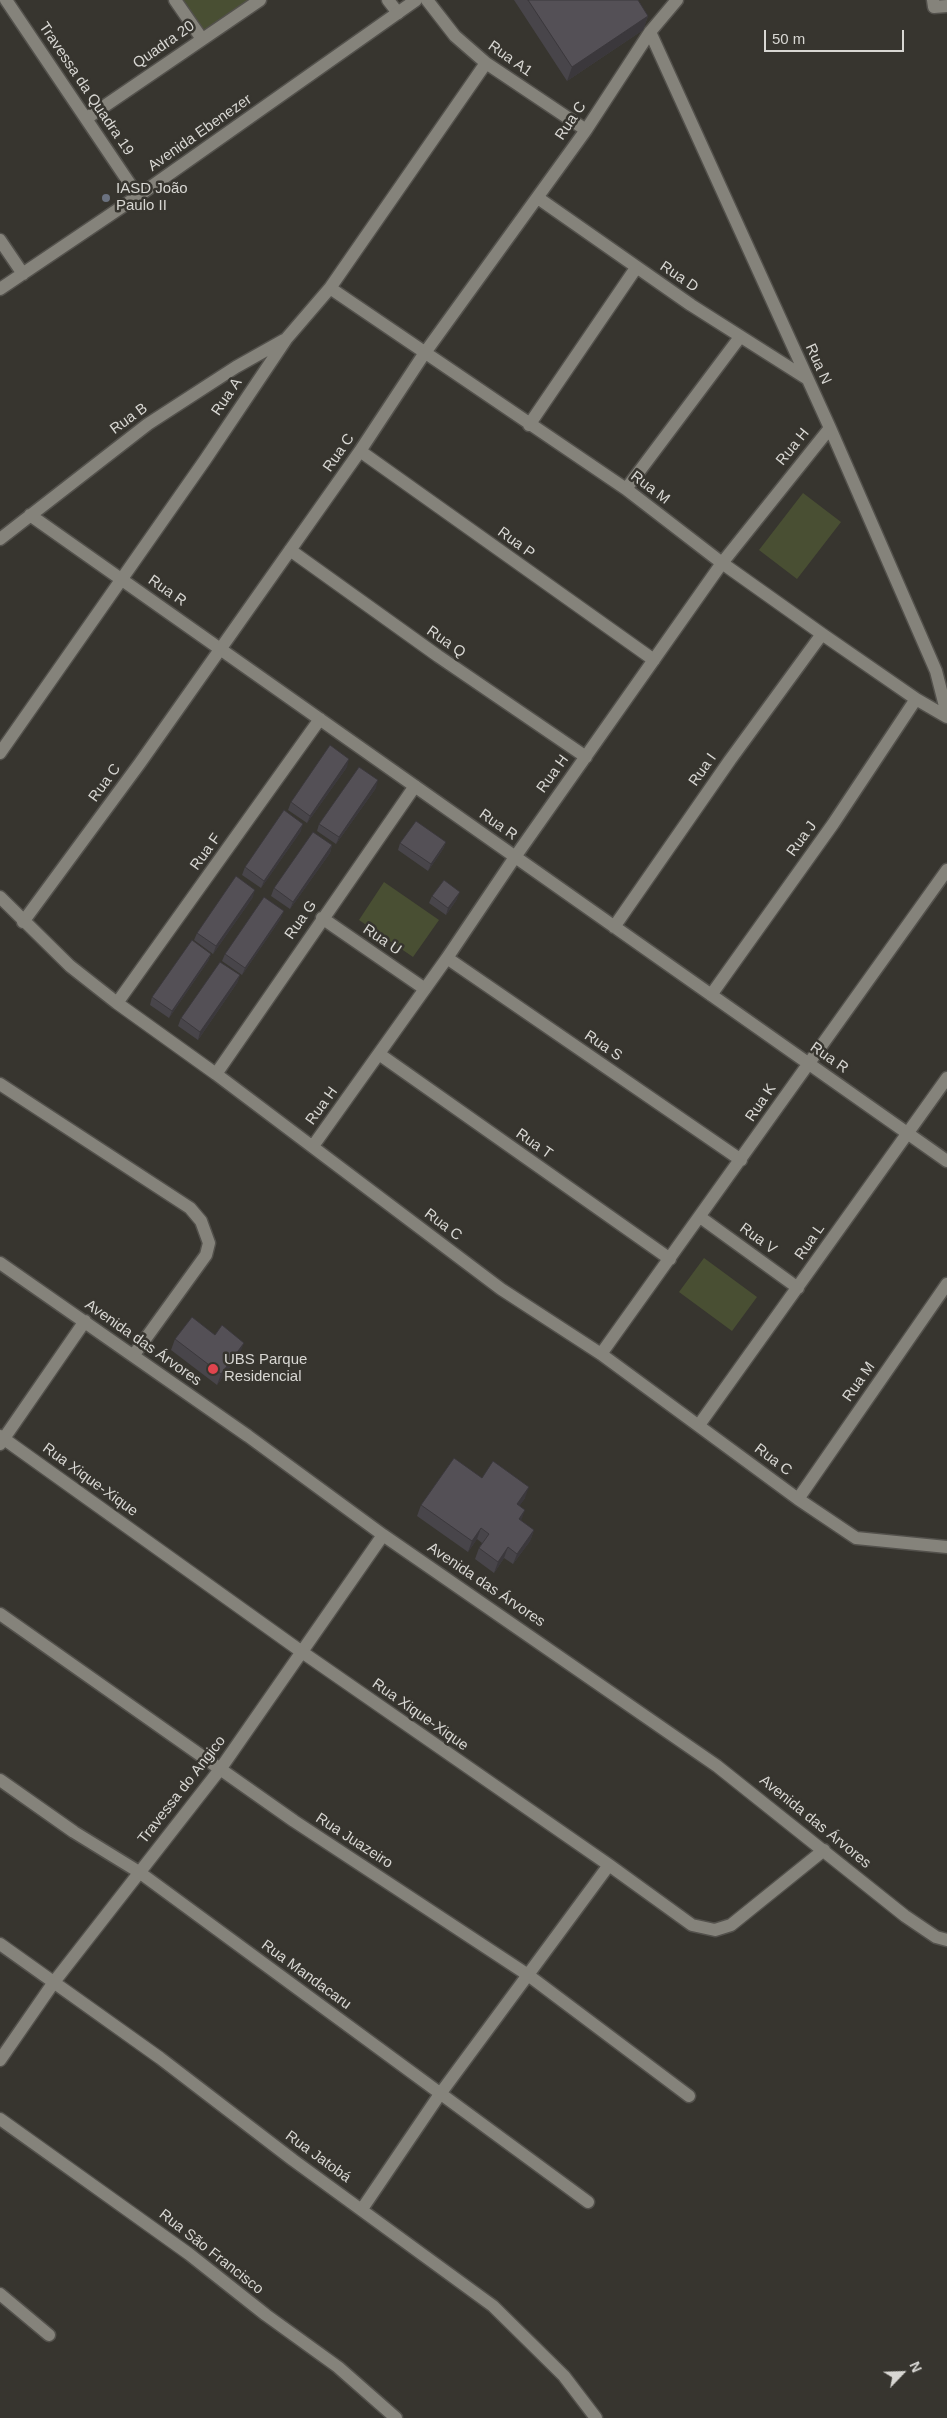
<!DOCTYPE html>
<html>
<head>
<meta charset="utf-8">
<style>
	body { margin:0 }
	#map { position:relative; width:947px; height:2418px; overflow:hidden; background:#37352f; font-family:Arial,sans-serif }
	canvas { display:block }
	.north { position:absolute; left:877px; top:2348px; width:50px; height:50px; -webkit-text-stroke:4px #37352f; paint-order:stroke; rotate:66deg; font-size:14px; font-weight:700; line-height:20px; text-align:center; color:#d8d7d3 }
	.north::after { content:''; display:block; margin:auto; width:18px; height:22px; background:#d8d7d3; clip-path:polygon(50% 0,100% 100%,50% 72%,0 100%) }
	.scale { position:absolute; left:764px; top:30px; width:140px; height:22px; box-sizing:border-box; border:2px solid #d8d7d3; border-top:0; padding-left:6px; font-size:15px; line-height:18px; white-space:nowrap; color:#d8d7d3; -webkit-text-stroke:4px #37352f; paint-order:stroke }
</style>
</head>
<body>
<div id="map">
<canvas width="947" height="2418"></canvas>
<div class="north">N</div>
<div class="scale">50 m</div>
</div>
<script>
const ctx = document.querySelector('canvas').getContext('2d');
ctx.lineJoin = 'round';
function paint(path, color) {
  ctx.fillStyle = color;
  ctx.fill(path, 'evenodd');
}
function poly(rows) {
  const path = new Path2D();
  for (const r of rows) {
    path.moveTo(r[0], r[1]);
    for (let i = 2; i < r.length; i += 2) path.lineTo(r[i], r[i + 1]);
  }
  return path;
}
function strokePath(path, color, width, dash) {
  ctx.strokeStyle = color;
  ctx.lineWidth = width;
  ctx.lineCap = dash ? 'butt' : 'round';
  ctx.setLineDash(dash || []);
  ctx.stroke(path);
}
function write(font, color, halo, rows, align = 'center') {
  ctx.font = font + ' Arial,sans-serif';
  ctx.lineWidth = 5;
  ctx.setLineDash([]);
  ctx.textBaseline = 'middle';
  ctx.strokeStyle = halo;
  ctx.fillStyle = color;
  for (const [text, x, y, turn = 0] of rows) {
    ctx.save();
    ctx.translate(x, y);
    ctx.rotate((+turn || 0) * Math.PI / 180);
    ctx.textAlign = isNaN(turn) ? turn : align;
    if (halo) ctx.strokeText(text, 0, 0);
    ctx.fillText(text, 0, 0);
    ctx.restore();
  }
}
paint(poly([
	[180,0,251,0,202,32],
	[803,493,841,522,797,579,759,550],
	[384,882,439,920,413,957,359,920],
	[704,1258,757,1297,732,1331,679,1292]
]), '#494f33');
const minor = poly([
	[6,0,138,196],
	[175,0,202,39],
	[388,0,398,13],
	[427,0,455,36,486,63,586,130],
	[933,0,934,7,947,6],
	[650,32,830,428,936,671,947,714],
	[87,118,260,0],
	[538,198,691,305,806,378],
	[330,288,626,489,722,563,822,634,916,699,947,717],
	[529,425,636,268],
	[360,451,654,660],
	[626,489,740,337],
	[30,515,947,1161],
	[0,539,148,424,236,367,284,340],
	[290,550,438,656,586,757],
	[0,753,205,460,287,338,330,288,486,63],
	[0,897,70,966,117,1003,216,1074,501,1289,601,1354,798,1499,856,1538,947,1547],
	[322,918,425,989],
	[23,922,140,763,360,451,424,354,586,130,650,32,677,0],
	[614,927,730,760,822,634],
	[447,958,741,1160],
	[711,995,833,824,916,699],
	[117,1003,320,719],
	[379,1054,670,1259],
	[216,1074,415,786],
	[0,1084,190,1208,201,1221,209,1243,206,1255,133,1356],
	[313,1146,447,958,515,857,722,563,830,428],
	[700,1217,798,1288],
	[0,1263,248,1436,383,1535,717,1766,905,1916,936,1937,947,1940],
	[601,1354,947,870],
	[699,1425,947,1078],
	[0,1436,302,1652,609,1865,692,1925,715,1930,731,1925,824,1850],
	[0,1444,85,1321],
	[798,1499,947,1284],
	[0,1614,294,1821,528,1975,689,2096],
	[0,1780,74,1832,139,1872,588,2202],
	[0,1944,160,2058,293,2160,493,2306,564,2376,596,2418],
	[0,2060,54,1982,221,1768,383,1535],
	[0,2119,189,2254,266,2315,338,2367,396,2418],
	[362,2209,440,2094,609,1865],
	[0,2294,49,2335]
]);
const tertiary = poly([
	[0,240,23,274],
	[0,289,138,196,416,0]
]);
strokePath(minor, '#53514c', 15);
strokePath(tertiary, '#53514c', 15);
strokePath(minor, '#85837b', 12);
strokePath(tertiary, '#85837b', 12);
paint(poly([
	[514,0,638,0,648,16,643,30,567,81],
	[347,767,307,823,288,810,291,802],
	[376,788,336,844,317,831,319,824],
	[301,831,261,888,242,875,245,867],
	[446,842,443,849,428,871,398,850,400,843],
	[332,845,330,853,290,909,271,896,274,888],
	[432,896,457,899,446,915,429,903],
	[253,897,213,954,194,940,197,933],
	[281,918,242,975,222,961,225,954],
	[211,954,208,961,169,1018,150,1005,152,997],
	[240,975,237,983,198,1040,178,1026,181,1018],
	[215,1335,240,1353,217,1385,171,1350,175,1339],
	[482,1478,525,1498,519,1506,521,1521,534,1530,530,1541,513,1564,504,1558,494,1573,475,1559,479,1548,482,1543,477,1539,468,1552,417,1516,421,1505]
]), '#48454a');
paint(poly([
	[648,16,643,30,567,81,572,67],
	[349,759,347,767,307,823,310,816],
	[378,780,376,788,336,844,339,837],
	[303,824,301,831,261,888,264,881],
	[446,842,443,849,428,871,431,864],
	[332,845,330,853,290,909,293,902],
	[255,890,253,897,213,954,216,946],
	[460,892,457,899,446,915,448,908],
	[284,911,281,918,242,975,245,968],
	[211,954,208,961,169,1018,172,1011],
	[240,975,237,983,198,1040,200,1032],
	[244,1343,240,1353,217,1385,221,1374],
	[529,1487,525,1498,513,1515,517,1504],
	[525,1510,521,1521,519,1519],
	[481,1528,477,1539,468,1552,472,1541],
	[534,1530,530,1541,513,1564,517,1554],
	[508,1547,504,1558,494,1573,498,1562]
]), '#3b383c');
const building = poly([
	[528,0,638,0,648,16,572,67,528,0],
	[330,745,349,759,310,816,291,802,330,745],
	[359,767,378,780,339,837,319,824,359,767],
	[284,810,303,824,264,881,245,867,284,810],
	[416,821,446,842,431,864,400,843,416,821],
	[313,832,332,845,293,902,274,888,313,832],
	[236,876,255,890,216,946,197,933,236,876],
	[444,880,460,892,448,908,432,896,444,880],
	[264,897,284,911,245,968,225,954,264,897],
	[192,940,211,954,172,1011,152,997,192,940],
	[220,962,240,975,200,1032,181,1018,220,962],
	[192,1317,215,1335,222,1325,244,1343,221,1374,175,1339,192,1317],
	[454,1458,482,1478,493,1461,529,1487,517,1504,525,1510,519,1519,534,1530,517,1554,508,1547,498,1562,479,1548,489,1534,481,1528,472,1541,421,1505,454,1458]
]);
paint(building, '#545056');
strokePath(building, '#3b383c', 1);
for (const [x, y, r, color] of [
	[106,198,5,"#6b7280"],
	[213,1369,6,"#e0444e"]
]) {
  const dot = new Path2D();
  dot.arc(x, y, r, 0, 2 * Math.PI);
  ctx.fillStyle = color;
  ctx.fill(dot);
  strokePath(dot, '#37352f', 2);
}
write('15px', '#d8d7d3', '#37352f', [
	["Quadra 20",164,45,-35],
	["Rua A1",510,59,35],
	["Travessa da Quadra 19",86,89,56],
	["Rua C",571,121,-56],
	["Avenida Ebenezer",200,133,-35],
	["Rua D",679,277,34],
	["Rua N",818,364,66],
	["Rua A",227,397,-56],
	["Rua B",129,419,-36],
	["Rua H",793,447,-51],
	["Rua C",339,453,-55],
	["Rua M",650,488,37],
	["Rua P",516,543,36],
	["Rua R",167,591,35],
	["Rua Q",446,642,35],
	["Rua I",703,770,-55],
	["Rua H",553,774,-54],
	["Rua C",105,783,-54],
	["Rua R",498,825,35],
	["Rua J",802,839,-54],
	["Rua F",206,852,-54],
	["Rua G",301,920,-55],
	["Rua U",382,940,34],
	["Rua S",603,1046,34],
	["Rua R",829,1058,35],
	["Rua K",761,1103,-56],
	["Rua H",322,1106,-54],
	["Rua T",534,1144,35],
	["Rua C",443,1225,37],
	["Rua V",758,1239,36],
	["Rua L",810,1242,-55],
	["Avenida das Árvores",143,1343,35],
	["Rua M",859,1382,-55],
	["Rua C",773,1460,37],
	["Rua Xique-Xique",90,1480,36],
	["Avenida das Árvores",486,1585,34],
	["Rua Xique-Xique",420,1715,35],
	["Travessa do Angico",182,1790,-52],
	["Avenida das Árvores",815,1822,39],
	["Rua Juazeiro",354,1841,33],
	["Rua Mandacaru",306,1975,36],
	["Rua Jatobá",318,2157,36],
	["Rua São Francisco",211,2252,38]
]);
write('15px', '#d8d7d3', '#37352f', [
	["IASD João",116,189],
	["Paulo II",116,206],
	["UBS Parque",224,1360],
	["Residencial",224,1377]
], 'left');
</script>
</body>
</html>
